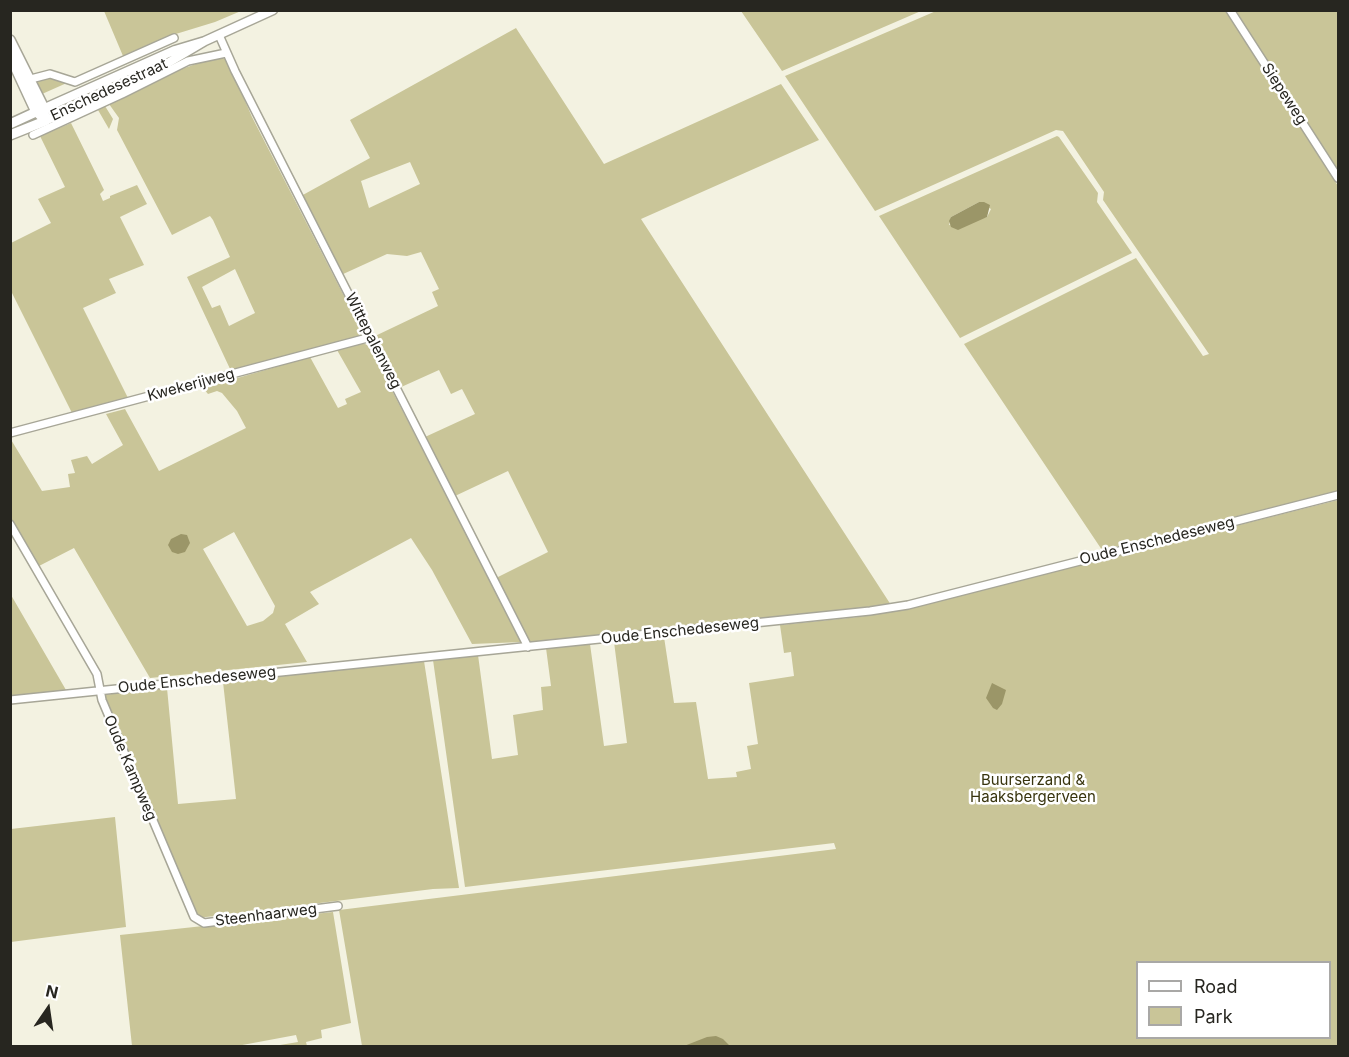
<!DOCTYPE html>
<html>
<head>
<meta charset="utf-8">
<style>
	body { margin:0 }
	#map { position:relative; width:1349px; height:1057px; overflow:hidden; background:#f3f2e1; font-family:Inter,sans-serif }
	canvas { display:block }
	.frame { position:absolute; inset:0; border:12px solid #272620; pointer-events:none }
	.legend { position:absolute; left:1136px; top:961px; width:195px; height:78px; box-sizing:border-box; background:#fff; border:2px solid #a9a8a6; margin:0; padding:8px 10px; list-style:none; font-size:18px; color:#272620 }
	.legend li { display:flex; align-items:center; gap:12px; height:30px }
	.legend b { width:30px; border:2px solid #a9a8a6 }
	.north { position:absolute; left:18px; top:979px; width:60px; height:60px; -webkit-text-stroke:4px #fff; paint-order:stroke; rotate:13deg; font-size:16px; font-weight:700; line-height:24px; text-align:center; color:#272620 }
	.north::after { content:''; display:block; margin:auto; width:21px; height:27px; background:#272620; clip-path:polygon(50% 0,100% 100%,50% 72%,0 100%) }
</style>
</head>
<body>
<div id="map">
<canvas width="1349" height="1057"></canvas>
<div class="frame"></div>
<ul class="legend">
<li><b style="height:8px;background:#fff"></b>Road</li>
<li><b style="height:16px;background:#c9c598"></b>Park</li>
</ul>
<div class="north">N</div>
</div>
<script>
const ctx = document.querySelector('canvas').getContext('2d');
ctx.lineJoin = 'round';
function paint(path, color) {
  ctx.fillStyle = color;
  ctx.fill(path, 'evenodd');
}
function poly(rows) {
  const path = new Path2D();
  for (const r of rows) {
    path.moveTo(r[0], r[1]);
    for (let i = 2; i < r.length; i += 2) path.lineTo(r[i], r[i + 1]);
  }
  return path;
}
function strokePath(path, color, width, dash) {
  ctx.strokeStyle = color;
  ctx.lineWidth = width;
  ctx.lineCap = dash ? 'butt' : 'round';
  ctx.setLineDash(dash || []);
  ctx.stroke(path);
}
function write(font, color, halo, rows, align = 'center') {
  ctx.font = font + ' Inter,sans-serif';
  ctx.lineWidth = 5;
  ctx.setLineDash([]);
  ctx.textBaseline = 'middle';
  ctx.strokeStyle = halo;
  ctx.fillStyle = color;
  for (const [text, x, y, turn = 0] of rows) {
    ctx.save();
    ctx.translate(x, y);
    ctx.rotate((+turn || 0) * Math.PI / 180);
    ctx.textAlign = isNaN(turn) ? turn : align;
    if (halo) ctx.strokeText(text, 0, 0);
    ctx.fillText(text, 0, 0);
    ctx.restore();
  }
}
paint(poly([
	[104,11,241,11,215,22,166,37,123,56],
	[741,11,921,11,782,71],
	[936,11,1226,11,1338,186,1338,491,1102,550,964,344,1136,258,1203,356,1209,354,1103,200,1104,192,1063,131,1056,130,875,211,785,76],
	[1236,11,1338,11,1338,172,1280,81],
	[516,28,604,164,781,84,819,140,641,219,891,605,532,643,526,638,496,578,548,552,508,471,455,496,425,437,475,414,462,389,451,394,439,370,399,388,373,337,438,306,432,292,439,289,421,252,407,256,387,254,341,275,301,196,370,158,350,120],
	[410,162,420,184,369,208,361,181],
	[221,58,227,59,252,117,362,331,362,334,357,338,231,371,187,277,230,257,213,220,210,216,172,235,117,130,119,118,109,104,179,70,207,60],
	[235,269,255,313,229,326,220,305,212,308,202,287],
	[46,77,54,77,69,82,42,94,38,89,38,82],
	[105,106,113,119,109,129,98,110],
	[71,123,104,190,100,194,103,201,110,198,110,196,137,185,147,204,120,217,144,265,109,279,116,293,83,308,128,398,72,413,11,291,11,243,51,223,38,199,65,187,40,136],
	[1057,136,1059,137,1098,193,1097,202,1132,253,960,338,879,216],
	[979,202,991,209,987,217,949,225,951,217],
	[363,343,369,346,522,642,472,644,432,570,411,538,310,592,319,604,285,624,307,662,150,678,74,548,39,566,11,518,10,438,42,491,70,487,68,474,75,473,71,460,87,456,92,464,123,445,106,414,125,409,159,471,246,428,237,411,222,393,217,391,208,394,203,388,310,357,338,408,347,404,345,399,361,392,337,350],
	[234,532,275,606,273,613,263,621,247,626,203,549],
	[1338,500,1338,1046,362,1046,339,910,836,849,834,843,465,887,433,660,478,655,492,759,518,755,513,715,543,710,541,687,551,686,546,648,590,644,604,746,627,743,614,642,664,637,674,703,696,702,708,779,737,777,736,772,751,769,747,746,758,744,749,683,794,676,791,652,784,653,780,625,858,617,905,609],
	[1138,962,1330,962,1330,1038,1138,1038],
	[10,595,11,595,66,690,11,696],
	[423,661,424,661,459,888,433,889,198,918,103,695,167,688,178,804,236,799,223,682],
	[115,817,126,927,11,942,11,829],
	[333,912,351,1023,321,1030,322,1038,306,1042,307,1046,274,1046,298,1042,296,1035,237,1046,132,1046,120,935]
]), '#c9c598');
paint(poly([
	[979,202,984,202,990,205,987,217,958,230,951,227,949,221,951,217],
	[181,534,187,535,190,543,185,552,178,554,172,552,168,545,171,539],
	[992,683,1006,690,1002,704,997,710,993,708,986,698],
	[716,1036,723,1039,730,1046,684,1046,707,1037]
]), '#9b9668');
const minor = poly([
	[1230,10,1338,178],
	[219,35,235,71,528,647],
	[27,80,50,74,75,82,174,38],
	[33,135,122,94,188,61,226,53],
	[10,433,371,337],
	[10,524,97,674,102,700,194,917,204,923,338,906],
	[10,700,870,611,908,605,1338,495]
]);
const tertiary = poly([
	[205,41,175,50,36,112,45,121,156,70,205,41,273,10]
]);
const secondary = poly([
	[10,40,44,108,45,121,10,135],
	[10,56,36,112,10,124]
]);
strokePath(minor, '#a7a697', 10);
strokePath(tertiary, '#a7a697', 11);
strokePath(secondary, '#a7a697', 12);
strokePath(minor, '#fff', 7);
strokePath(tertiary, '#fff', 8);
strokePath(secondary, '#fff', 9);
write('15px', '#272620', '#fff', [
	["Enschedesestraat",109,90,-25],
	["Siepeweg",1284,94,57],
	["Wittepalenweg",373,341,63],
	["Kwekerijweg",191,385,-15],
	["Oude Enschedeseweg",1157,541,-14],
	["Oude Enschedeseweg",680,631,-6],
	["Oude Enschedeseweg",197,680,-6],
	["Oude Kampweg",130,768,67],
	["Steenhaarweg",266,915,-7]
]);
write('15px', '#38340e', '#fff', [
	["Buurserzand &",1033,780],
	["Haaksbergerveen",1033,797]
]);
</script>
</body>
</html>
